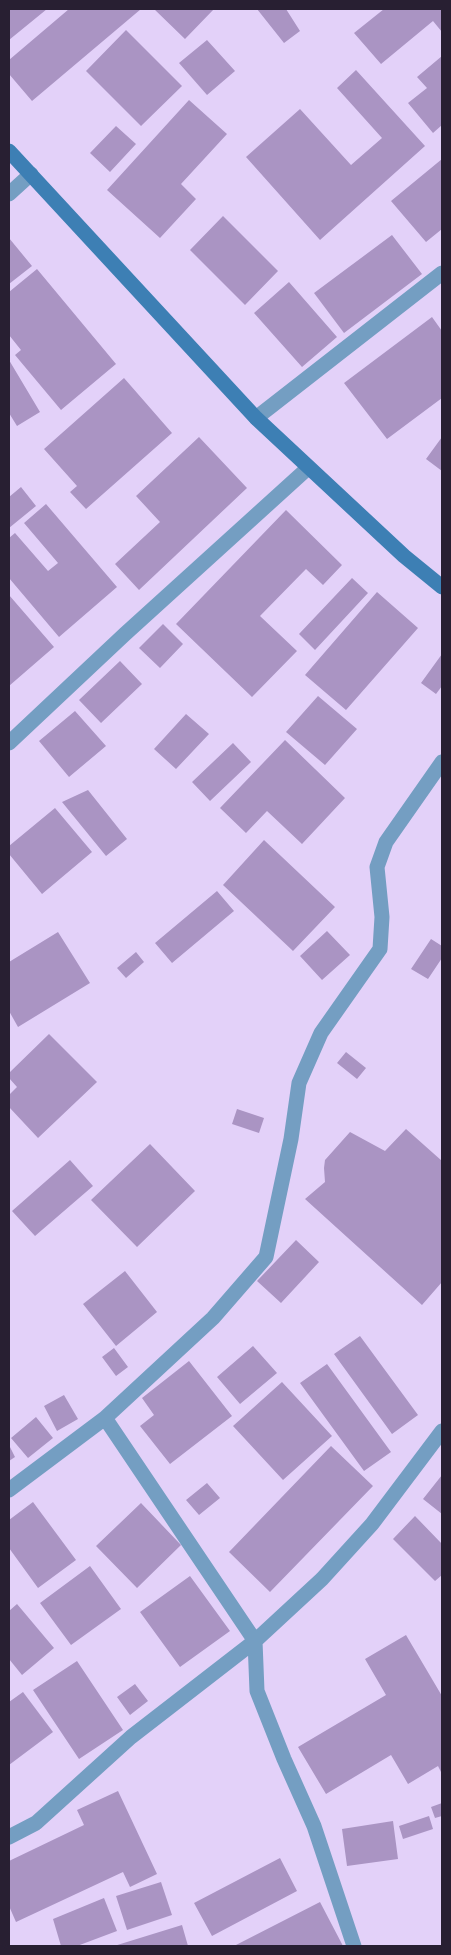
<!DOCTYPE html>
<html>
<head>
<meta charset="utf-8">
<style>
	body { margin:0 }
	#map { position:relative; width:451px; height:1955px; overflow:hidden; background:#e3d1f9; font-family:"Alegreya Sans",sans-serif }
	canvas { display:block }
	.frame { position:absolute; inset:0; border:10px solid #281f32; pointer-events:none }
</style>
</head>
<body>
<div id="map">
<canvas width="451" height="1955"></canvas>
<div class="frame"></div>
</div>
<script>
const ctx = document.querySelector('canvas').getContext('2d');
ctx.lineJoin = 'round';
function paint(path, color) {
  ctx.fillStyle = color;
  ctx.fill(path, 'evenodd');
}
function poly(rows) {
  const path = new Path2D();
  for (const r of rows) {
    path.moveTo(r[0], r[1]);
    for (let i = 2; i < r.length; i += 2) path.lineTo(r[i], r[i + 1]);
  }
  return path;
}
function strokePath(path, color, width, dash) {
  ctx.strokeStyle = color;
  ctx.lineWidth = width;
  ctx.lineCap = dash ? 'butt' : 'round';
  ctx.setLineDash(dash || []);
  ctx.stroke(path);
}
paint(poly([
	[9,9,47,9,9,40],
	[69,9,141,9,32,101,9,74,9,60],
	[154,9,214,9,185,39],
	[257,9,286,9,300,31,284,43],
	[384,9,442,9,442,32,433,21,381,64,354,33],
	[126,30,182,86,141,126,86,71],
	[207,40,235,71,207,95,179,63],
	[442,56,442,125,433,133,408,103,427,88,417,77],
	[356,70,425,146,320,240,246,157,300,109,351,165,382,138,337,88],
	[189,100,227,134,181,184,196,199,160,238,107,190],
	[116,126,136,144,110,172,90,153],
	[442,159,442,229,426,242,391,201],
	[223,216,278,271,245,305,190,250],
	[392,235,422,274,344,333,314,293],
	[9,238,32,266,9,284],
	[37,269,116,364,61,410,15,355,21,350,9,335,9,292],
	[289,282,337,337,302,367,254,313],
	[432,317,442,331,442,398,387,439,344,383],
	[9,360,40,412,17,426,9,413],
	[124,378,172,433,86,509,70,492,77,486,44,449],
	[199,437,247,488,139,590,115,564,160,522,136,496],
	[442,437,442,471,426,459],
	[21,487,36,506,9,528,9,497],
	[46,504,117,587,59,637,9,578,9,538,15,533,48,571,58,563,24,523],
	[286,510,342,565,323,585,306,569,260,616,297,651,252,697,176,624],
	[352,578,368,593,315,650,299,634],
	[377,592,418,628,346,710,305,675],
	[9,595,54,647,9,686],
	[163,624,183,644,160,668,139,648],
	[442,654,442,686,436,694,421,683],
	[120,661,142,684,101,723,79,700],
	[318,696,357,729,325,765,286,732],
	[75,711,106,746,69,777,39,741],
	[186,714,209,734,176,769,154,749],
	[285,740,345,798,302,844,267,811,246,833,220,808],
	[233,743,251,762,210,801,192,782],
	[88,790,127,839,106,856,62,802],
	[55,808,92,852,42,894,9,854,9,846],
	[264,840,335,907,293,951,223,885],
	[217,891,234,911,172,963,155,943],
	[327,931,350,955,322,980,300,956],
	[58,932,90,983,18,1027,9,1011,9,962],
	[431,939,442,946,442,958,428,979,411,969],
	[136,952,144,962,126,978,117,968],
	[49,1034,97,1082,38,1138,9,1107,9,1095,17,1087,9,1078,9,1073],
	[346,1052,366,1068,357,1079,337,1063],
	[237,1109,264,1118,259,1133,232,1124],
	[406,1129,442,1161,442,1282,422,1305,305,1199,325,1182,324,1168,325,1160,350,1132,385,1151],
	[150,1144,195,1191,137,1247,91,1200],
	[70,1160,93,1186,35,1236,12,1211],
	[296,1240,319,1262,281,1303,257,1281],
	[125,1271,157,1312,116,1346,83,1304],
	[360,1336,418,1415,392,1434,334,1354],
	[253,1346,277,1373,240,1404,217,1377],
	[114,1348,128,1367,116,1376,102,1357],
	[189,1361,232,1416,170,1464,140,1426,154,1415,142,1398],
	[327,1364,391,1452,364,1471,300,1383],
	[282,1382,332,1436,283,1480,233,1426],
	[64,1395,78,1419,57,1431,44,1406],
	[36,1417,53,1438,28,1458,11,1438],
	[9,1445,15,1457,9,1461],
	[331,1446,373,1486,270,1592,229,1552],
	[442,1475,442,1514,423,1499],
	[207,1483,220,1498,199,1515,186,1500],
	[33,1502,76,1560,38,1588,9,1548,9,1520],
	[141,1503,181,1545,137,1588,96,1546],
	[415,1516,442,1544,442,1575,435,1581,393,1539],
	[90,1566,121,1609,71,1645,40,1603],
	[190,1576,230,1631,180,1667,140,1612],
	[17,1604,54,1648,22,1675,9,1659,9,1611],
	[406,1635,442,1696,442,1774,438,1766,408,1784,391,1755,326,1794,298,1747,386,1695,365,1659],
	[77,1661,123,1730,79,1759,33,1690],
	[135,1684,148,1701,130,1715,117,1697],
	[23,1692,53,1732,9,1765,9,1702],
	[118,1791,157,1874,130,1887,123,1872,16,1922,9,1906,9,1861,84,1825,77,1810],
	[442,1803,442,1816,435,1818,431,1807],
	[429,1816,433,1829,403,1839,399,1826],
	[393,1821,398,1859,347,1866,342,1829],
	[280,1858,297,1891,212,1936,194,1903],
	[161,1882,172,1915,127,1930,116,1896],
	[104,1898,117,1931,77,1946,61,1946,53,1919],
	[320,1902,343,1946,234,1946],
	[182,1925,188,1946,114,1946]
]), '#aa94c3');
strokePath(poly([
	[9,194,31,174],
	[256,418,442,273],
	[9,743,125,634,308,468],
	[105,1418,255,1641,257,1691,284,1759,314,1826,354,1946],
	[9,1490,105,1418,213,1318,266,1257,291,1139,299,1083,321,1033,380,949,382,917,377,867,386,842,442,762],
	[9,1837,36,1823,131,1737,255,1641,322,1579,372,1524,442,1431]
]), '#749ec2', 15);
strokePath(poly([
	[9,151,256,418,404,556,442,587]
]), '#3d7fb4', 15);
</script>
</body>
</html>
